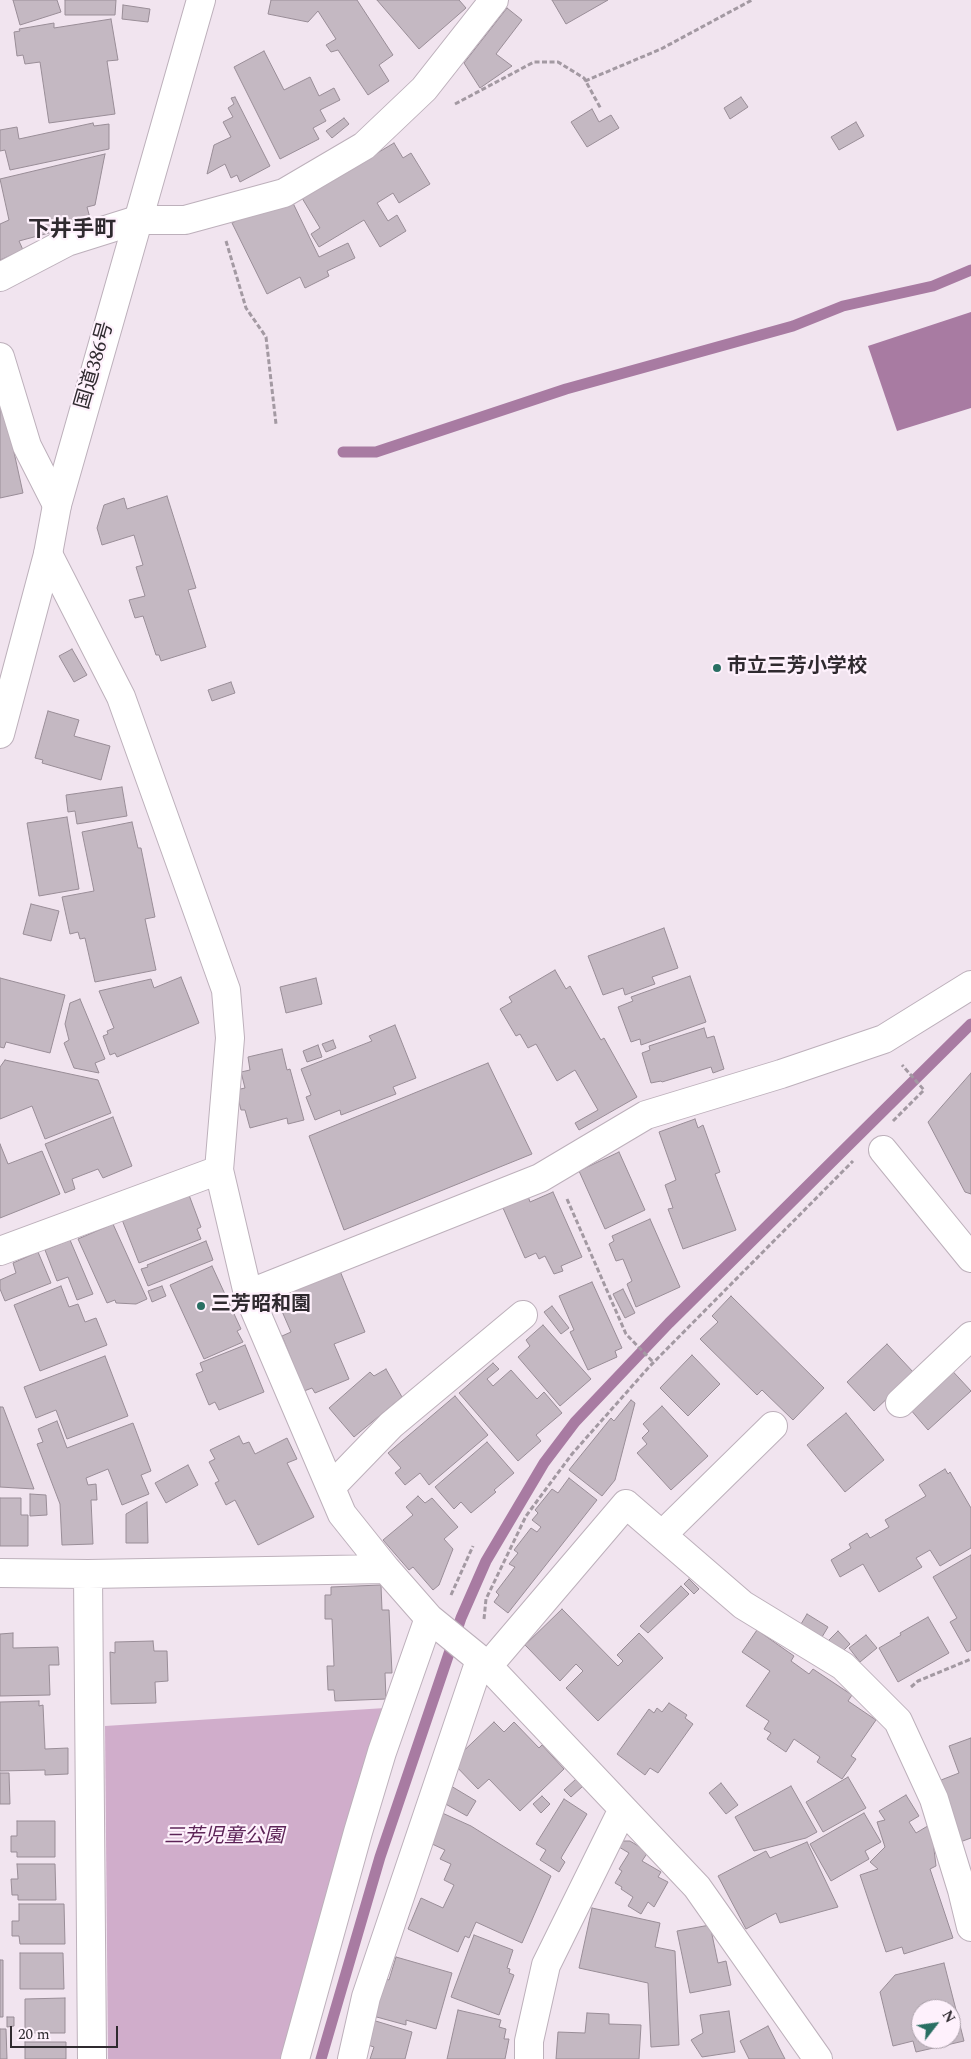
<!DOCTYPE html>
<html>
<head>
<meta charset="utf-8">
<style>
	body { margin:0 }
	#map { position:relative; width:971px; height:2059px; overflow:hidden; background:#f1e4ef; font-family:Spectral,serif }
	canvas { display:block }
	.north { position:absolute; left:911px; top:1999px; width:50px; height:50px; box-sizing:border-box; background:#fef1fc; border:1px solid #aba1aa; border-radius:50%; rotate:60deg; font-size:14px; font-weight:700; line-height:20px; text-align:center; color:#2f2a2f }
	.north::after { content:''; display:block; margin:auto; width:18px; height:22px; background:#296f63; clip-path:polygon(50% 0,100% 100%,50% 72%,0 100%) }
	.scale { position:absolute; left:10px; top:2026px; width:108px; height:22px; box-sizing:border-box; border:2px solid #2f2a2f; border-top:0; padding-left:6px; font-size:15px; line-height:18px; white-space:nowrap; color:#2f2a2f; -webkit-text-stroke:4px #fef1fc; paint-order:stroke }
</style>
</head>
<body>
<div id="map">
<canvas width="971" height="2059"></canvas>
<div class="north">N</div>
<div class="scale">20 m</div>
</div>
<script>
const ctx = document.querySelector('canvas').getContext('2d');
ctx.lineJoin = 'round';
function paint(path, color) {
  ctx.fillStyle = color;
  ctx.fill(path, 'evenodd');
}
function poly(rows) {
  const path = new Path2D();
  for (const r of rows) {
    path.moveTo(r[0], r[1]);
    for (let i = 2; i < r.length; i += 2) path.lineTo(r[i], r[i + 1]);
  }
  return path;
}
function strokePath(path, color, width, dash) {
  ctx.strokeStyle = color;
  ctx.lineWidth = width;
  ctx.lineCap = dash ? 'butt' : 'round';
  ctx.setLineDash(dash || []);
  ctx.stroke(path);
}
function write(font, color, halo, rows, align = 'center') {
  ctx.font = font + ' Spectral,"Noto Sans JP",serif';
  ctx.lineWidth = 4.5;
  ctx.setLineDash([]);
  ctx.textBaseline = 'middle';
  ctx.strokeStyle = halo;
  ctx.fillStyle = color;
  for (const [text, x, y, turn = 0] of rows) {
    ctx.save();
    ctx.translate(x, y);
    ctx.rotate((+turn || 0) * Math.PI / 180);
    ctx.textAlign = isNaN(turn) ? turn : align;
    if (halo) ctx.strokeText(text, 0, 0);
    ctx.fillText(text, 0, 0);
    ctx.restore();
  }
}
paint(poly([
	[385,1708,284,2059,108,2059,105,1726]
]), '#d0adcb');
paint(poly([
	[971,312,971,408,897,431,868,346]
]), '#a87ba2');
strokePath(poly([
	[343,452,376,452,566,389,793,326,843,306,933,286,971,270],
	[321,2059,380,1857,461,1618,486,1561,544,1463,575,1422,669,1323,971,1024]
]), '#a87ba2', 11);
const building = poly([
	[13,0,57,0,61,12,20,25,13,0],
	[65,0,116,0,115,15,65,15,65,0],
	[271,0,357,0,393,55,379,65,389,81,368,95,338,50,331,52,326,45,336,39,318,11,308,22,268,14,271,0],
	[377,0,459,0,466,8,419,49,377,0],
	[552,0,608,0,566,24,552,0],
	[123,5,150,9,148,22,122,19,123,5],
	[507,8,522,20,496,54,512,66,480,88,464,63,507,8],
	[111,19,118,60,107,61,115,114,49,123,40,62,25,64,23,55,17,56,14,32,20,31,19,29,54,23,54,28,111,19],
	[264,51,284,90,310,77,319,96,334,88,340,100,320,110,326,121,313,128,319,139,280,159,234,67,264,51],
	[235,97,270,166,240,182,237,175,231,178,225,164,207,174,214,145,231,137,223,122,233,117,228,108,234,104,231,98,235,97],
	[741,97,748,107,730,119,724,108,741,97],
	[592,109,599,122,611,115,619,128,587,147,571,122,592,109],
	[344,118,349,124,332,138,326,131,344,118],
	[856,122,864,136,839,150,831,137,856,122],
	[93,123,94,126,109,124,109,149,10,170,5,150,0,151,0,130,17,127,19,139,93,123],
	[394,143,403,158,411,153,430,184,399,203,393,193,377,203,388,221,397,215,406,231,380,247,364,220,319,247,311,234,320,228,302,198,394,143],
	[105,154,95,205,87,207,90,218,85,219,86,223,19,241,23,250,0,260,0,224,9,220,0,179,105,154],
	[292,201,319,257,348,243,355,258,327,271,329,276,305,288,300,277,267,294,232,223,271,203,292,201],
	[2,398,23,493,0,498,0,399,2,398],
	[167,496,196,588,188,590,206,647,161,661,159,655,156,655,143,616,135,618,129,600,145,596,136,567,143,565,134,535,102,545,97,528,104,505,124,498,127,509,167,496],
	[72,649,87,675,74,682,59,656,72,649],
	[231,682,235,693,212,701,208,690,231,682],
	[48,711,79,720,74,736,110,746,101,780,42,763,43,760,35,758,48,711],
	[122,787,127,816,77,824,75,811,68,812,66,795,122,787],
	[67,817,79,889,39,896,27,823,67,817],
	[132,822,138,848,141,848,155,917,145,919,156,970,95,982,85,938,80,939,78,932,70,934,62,897,94,891,82,832,132,822],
	[31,904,59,911,51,941,23,934,31,904],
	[664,928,678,968,652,977,655,984,625,995,623,988,603,995,588,956,664,928],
	[555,970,566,989,570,986,601,1040,604,1038,637,1097,579,1130,575,1123,598,1110,575,1070,557,1081,536,1044,528,1048,520,1034,516,1036,500,1009,512,1002,509,997,555,970],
	[690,976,706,1022,641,1045,640,1039,631,1042,618,1007,633,1001,631,997,690,976],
	[181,977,199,1023,117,1057,115,1053,110,1055,103,1036,108,1034,107,1031,114,1028,99,991,151,979,154,988,181,977],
	[0,978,65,995,50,1053,6,1042,4,1048,0,1047,0,978],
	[316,978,322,1004,286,1013,280,987,316,978],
	[80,999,105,1059,95,1063,99,1073,74,1068,64,1043,69,1040,65,1024,70,1003,80,999],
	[395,1025,416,1078,393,1087,396,1094,341,1115,340,1110,315,1120,306,1097,311,1095,301,1069,372,1041,369,1036,395,1025],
	[704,1028,707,1038,714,1036,724,1069,713,1073,711,1067,662,1082,661,1081,651,1083,642,1053,650,1050,649,1046,704,1028],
	[333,1040,336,1048,326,1052,322,1044,333,1040],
	[318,1045,322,1057,307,1062,303,1051,318,1045],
	[282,1049,287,1070,290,1069,304,1120,288,1124,287,1118,250,1128,245,1110,241,1110,236,1090,245,1088,241,1072,250,1070,248,1057,282,1049],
	[5,1060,98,1080,111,1113,45,1139,32,1106,0,1119,0,1067,5,1060],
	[488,1063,532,1154,344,1230,309,1136,488,1063],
	[971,1073,971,1194,965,1192,928,1122,971,1073],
	[113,1117,132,1166,103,1178,98,1169,72,1179,75,1189,65,1193,45,1144,113,1117],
	[695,1119,698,1128,703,1125,720,1172,715,1174,736,1230,683,1249,668,1209,673,1208,665,1185,676,1180,659,1132,695,1119],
	[0,1144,8,1164,42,1151,60,1194,0,1218,0,1144],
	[619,1152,645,1210,605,1229,579,1171,619,1152],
	[553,1192,582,1257,561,1266,563,1271,554,1274,545,1256,539,1259,536,1253,525,1258,503,1208,528,1196,530,1202,553,1192],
	[189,1195,201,1227,197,1229,201,1239,139,1263,121,1217,189,1195],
	[650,1219,680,1287,636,1307,627,1284,632,1281,623,1259,616,1261,609,1244,614,1241,612,1236,650,1219],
	[113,1224,147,1299,136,1304,116,1303,115,1300,107,1303,78,1239,113,1224],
	[70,1240,93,1294,77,1300,68,1277,57,1281,45,1250,70,1240],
	[206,1241,213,1260,148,1286,141,1269,148,1267,147,1265,206,1241],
	[38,1252,51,1283,5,1301,0,1289,0,1280,16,1273,13,1263,38,1252],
	[212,1266,241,1329,237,1331,243,1342,204,1359,170,1285,212,1266],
	[340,1271,365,1332,334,1344,349,1379,315,1393,312,1388,304,1391,282,1336,291,1332,281,1309,289,1305,284,1294,340,1271],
	[592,1282,622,1348,615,1351,617,1357,588,1370,570,1332,574,1330,559,1296,592,1282],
	[61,1286,69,1307,78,1304,85,1322,96,1318,107,1345,40,1371,14,1305,61,1286],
	[162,1286,166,1296,152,1302,148,1291,162,1286],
	[623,1289,635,1313,625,1318,613,1294,623,1289],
	[731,1296,824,1388,793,1420,762,1390,757,1395,700,1339,718,1322,712,1316,731,1296],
	[552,1306,569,1328,561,1334,544,1312,552,1306],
	[543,1325,591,1379,560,1406,518,1357,530,1346,526,1340,543,1325],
	[887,1344,914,1373,874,1411,847,1382,887,1344],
	[245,1345,264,1392,219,1410,215,1402,209,1405,196,1374,203,1371,200,1363,245,1345],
	[692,1355,720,1384,688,1416,660,1388,692,1355],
	[105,1356,128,1416,67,1439,56,1410,36,1418,24,1387,105,1356],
	[493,1363,499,1369,487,1379,493,1386,511,1370,537,1399,544,1392,562,1413,536,1435,541,1441,518,1461,459,1393,493,1363],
	[946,1364,971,1391,928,1430,904,1402,946,1364],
	[386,1369,402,1397,354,1437,329,1408,370,1372,374,1376,386,1369],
	[455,1396,488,1435,429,1485,420,1473,405,1485,395,1473,401,1468,388,1453,455,1396],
	[631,1400,635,1403,615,1480,602,1496,569,1470,611,1418,614,1421,631,1400],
	[662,1406,708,1456,671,1490,637,1453,647,1444,642,1438,649,1431,643,1424,662,1406],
	[0,1407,3,1407,34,1489,0,1487,0,1407],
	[846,1413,884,1460,845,1492,807,1445,846,1413],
	[57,1421,67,1448,133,1423,151,1471,141,1475,149,1494,122,1505,108,1469,86,1478,88,1485,96,1484,97,1500,91,1500,93,1544,62,1545,60,1504,37,1444,43,1442,38,1429,57,1421],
	[239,1436,243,1444,249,1442,255,1454,287,1438,297,1459,287,1463,314,1517,258,1545,235,1500,226,1505,215,1483,219,1481,209,1462,215,1459,210,1450,239,1436],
	[487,1442,514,1473,494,1490,496,1492,471,1513,461,1502,454,1509,435,1487,487,1442],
	[188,1465,198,1485,166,1503,155,1483,188,1465],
	[945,1469,948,1474,950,1472,971,1508,971,1548,940,1566,930,1550,916,1558,922,1567,879,1592,863,1564,840,1577,831,1560,851,1548,849,1544,867,1533,870,1538,889,1527,885,1520,926,1496,919,1485,945,1469],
	[569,1478,597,1500,508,1613,494,1602,499,1595,496,1592,515,1567,509,1564,518,1553,514,1550,531,1528,537,1532,541,1527,532,1520,538,1513,535,1510,552,1489,558,1493,569,1478],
	[30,1494,46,1495,47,1515,30,1516,30,1494],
	[418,1496,425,1503,432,1498,458,1527,444,1539,453,1549,439,1585,433,1590,413,1567,409,1570,383,1540,413,1515,406,1507,418,1496],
	[0,1498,21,1498,21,1515,28,1515,28,1546,0,1546,0,1498],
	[147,1502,148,1543,126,1543,126,1514,147,1502],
	[971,1555,971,1650,967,1652,950,1622,957,1618,933,1577,971,1555],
	[689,1579,699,1589,694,1594,684,1584,689,1579],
	[381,1585,382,1610,389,1610,392,1673,385,1673,386,1699,335,1701,334,1690,328,1690,327,1666,334,1666,332,1619,325,1619,325,1595,331,1595,331,1587,381,1585],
	[681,1586,689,1594,648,1633,640,1626,681,1586],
	[562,1609,618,1666,623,1661,617,1655,639,1633,663,1658,598,1721,566,1688,583,1671,576,1664,560,1681,525,1645,562,1609],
	[807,1614,828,1627,822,1637,801,1624,807,1614],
	[928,1617,949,1653,898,1682,879,1648,901,1635,900,1633,928,1617],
	[757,1630,794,1656,791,1661,809,1674,813,1669,852,1695,848,1701,876,1720,851,1756,856,1759,842,1779,817,1762,820,1757,794,1739,786,1752,767,1739,771,1733,764,1729,769,1721,746,1706,770,1671,742,1652,757,1630],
	[838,1631,850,1644,841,1653,829,1640,838,1631],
	[13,1633,13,1648,58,1647,59,1665,49,1665,50,1695,0,1696,0,1634,13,1633],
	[866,1635,877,1648,860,1662,849,1648,866,1635],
	[153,1641,154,1651,167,1651,168,1681,155,1682,156,1703,111,1704,110,1652,115,1653,115,1642,153,1641],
	[39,1701,39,1706,43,1705,45,1749,68,1748,68,1774,45,1775,45,1770,0,1771,0,1702,39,1701],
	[669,1703,687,1715,685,1718,693,1724,658,1773,650,1768,645,1775,617,1754,649,1709,654,1713,657,1708,662,1712,669,1703],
	[494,1722,504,1732,514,1722,539,1748,542,1745,564,1769,520,1811,489,1779,478,1789,452,1762,494,1722],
	[971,1738,971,1838,960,1842,936,1782,959,1773,949,1746,971,1738],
	[0,1773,9,1773,10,1804,0,1804,0,1773],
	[848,1777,866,1808,823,1832,806,1802,848,1777],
	[576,1779,583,1786,571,1797,564,1790,576,1779],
	[721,1783,738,1805,726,1814,709,1793,721,1783],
	[451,1786,476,1801,467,1816,442,1802,451,1786],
	[791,1786,817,1832,806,1838,754,1851,735,1817,791,1786],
	[906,1795,919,1816,909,1822,916,1833,931,1824,936,1866,930,1869,953,1938,904,1954,902,1947,886,1952,860,1875,878,1869,870,1862,885,1847,877,1822,885,1820,879,1811,906,1795],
	[542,1796,550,1804,541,1813,533,1804,542,1796],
	[564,1799,587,1814,561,1858,565,1862,559,1872,540,1860,546,1850,536,1844,564,1799],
	[440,1812,471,1826,551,1876,522,1943,476,1922,469,1938,465,1936,458,1952,408,1929,421,1898,443,1908,454,1885,444,1880,451,1864,440,1859,445,1850,430,1843,440,1812],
	[864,1813,881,1842,865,1851,869,1859,831,1881,810,1844,864,1813],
	[17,1821,55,1821,55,1857,17,1857,17,1852,11,1852,11,1836,17,1836,17,1821],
	[623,1841,630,1841,648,1852,642,1861,661,1872,658,1877,668,1882,654,1907,648,1902,641,1914,628,1906,633,1897,621,1889,622,1887,615,1883,622,1871,619,1869,629,1853,619,1847,623,1841],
	[807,1842,838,1907,780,1923,776,1913,746,1929,718,1876,766,1851,770,1858,807,1842],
	[17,1864,55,1864,56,1900,18,1900,18,1895,12,1895,11,1879,18,1879,17,1864],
	[19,1904,64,1904,65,1944,20,1944,19,1936,12,1936,12,1921,19,1921,19,1904],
	[592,1908,660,1923,655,1947,675,1951,679,2045,651,2047,648,1983,579,1968,592,1908],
	[710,1925,718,1963,726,1961,731,1985,690,1993,677,1931,710,1925],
	[474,1935,513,1950,507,1968,510,1969,509,1973,514,1975,499,2015,451,1997,474,1935],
	[20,1953,63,1953,64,1989,20,1989,20,1953],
	[396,1957,452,1973,436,2029,406,2020,406,2025,373,2016,384,1978,389,1980,396,1957],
	[0,1960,3,1960,3,2017,0,2017,0,1960],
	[944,1963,964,2041,916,2052,913,2041,893,2046,880,1992,895,1975,944,1963],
	[921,2009,951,2009,951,2039,921,2039,921,2009],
	[65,1998,65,2033,25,2033,25,1999,65,1998],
	[458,2010,501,2020,499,2027,506,2029,504,2039,509,2039,505,2059,447,2059,458,2010],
	[729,2011,735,2052,702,2057,691,2040,703,2033,700,2015,729,2011],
	[587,2013,609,2014,609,2024,641,2025,639,2059,556,2059,558,2032,585,2033,587,2013],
	[7,2017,14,2017,14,2026,7,2027,7,2017],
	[369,2019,412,2032,405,2059,370,2059,374,2047,368,2045,369,2019],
	[768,2026,785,2059,749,2059,740,2041,768,2026],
	[0,2029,6,2029,7,2059,0,2059,0,2029],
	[25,2042,66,2042,66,2059,25,2059,25,2042]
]);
paint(building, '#c4b8c2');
strokePath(building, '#998d97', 1);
const minor = poly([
	[0,277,67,242,137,220,185,220,284,193,364,146,424,89,494,0],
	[0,357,27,446,57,505],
	[48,554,121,697,226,990,230,1038,219,1170,248,1294,342,1514,386,1569,429,1618,488,1666,697,1887,818,2059],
	[883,1150,971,1258],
	[0,1251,219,1170],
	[248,1294,540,1178,646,1115,781,1074,884,1039,971,985],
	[900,1403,971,1336],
	[331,1487,391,1425,523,1315],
	[662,1535,773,1426],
	[0,1573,88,1574,386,1569],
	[88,1574,92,2059],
	[488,1666,626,1504,743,1605,843,1666,898,1721,934,1799,962,1890,971,1927],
	[295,2059,358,1832,382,1752,429,1618],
	[352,2059,366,1997,480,1660],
	[529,2059,529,2041,546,1965,623,1809]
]);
const highway = poly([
	[0,734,48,554,57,505,201,0]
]);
strokePath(minor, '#bdb0bb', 30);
strokePath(highway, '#bdb0bb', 30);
strokePath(poly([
	[585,81,661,49,752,0],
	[455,104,534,62,558,62,584,78,601,109],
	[226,241,246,308,266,337,276,424],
	[893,1121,924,1090,902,1065],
	[567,1199,626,1334,653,1362],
	[451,1595,473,1546],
	[484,1619,486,1599,526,1516,572,1454,649,1367,853,1161],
	[911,1687,918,1681,971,1659]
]), '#a399a2', 3, [5, 2.5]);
strokePath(minor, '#fff', 28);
strokePath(highway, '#fff', 28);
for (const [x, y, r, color] of [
	[717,668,5,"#296f63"],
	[201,1306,5,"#296f63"]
]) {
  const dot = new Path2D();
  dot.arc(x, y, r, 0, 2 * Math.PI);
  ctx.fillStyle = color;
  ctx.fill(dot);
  strokePath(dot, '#fef1fc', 2);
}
write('20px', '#2f2a2f', '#fef1fc', [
	["国道386号",96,366,-74]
]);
write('bold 20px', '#2f2a2f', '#fef1fc', [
	["市立三芳小学校",727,668],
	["三芳昭和園",211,1306]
], 'left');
write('italic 20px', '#5c2457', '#fef1fc', [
	["三芳児童公園",224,1838]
]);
write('bold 22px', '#2f2a2f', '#fef1fc', [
	["下井手町",72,232]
]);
</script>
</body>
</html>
